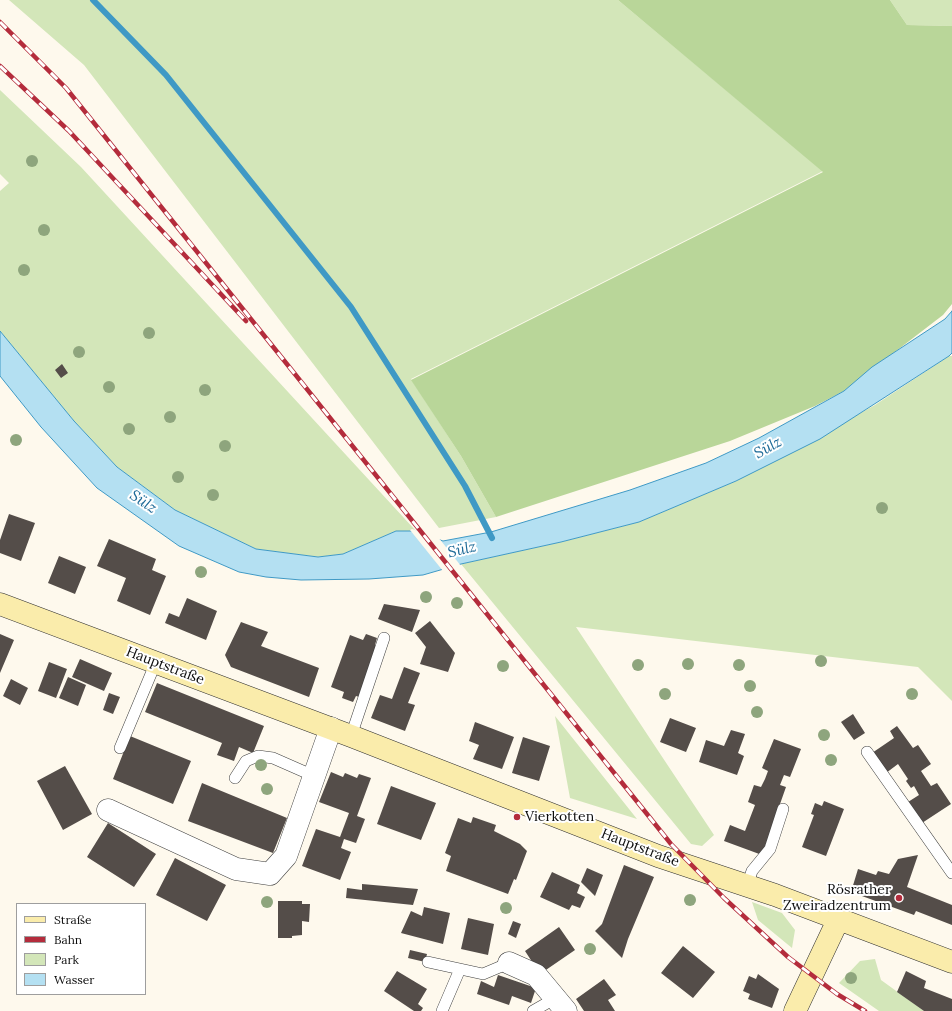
<!DOCTYPE html>
<html>
<head>
<meta charset="utf-8">
<style>
	body { margin:0 }
	#map { position:relative; width:952px; height:1011px; overflow:hidden; background:#fef9ed; font-family:Lora,serif }
	canvas { display:block }
	.legend { position:absolute; left:16px; top:903px; width:130px; height:92px; box-sizing:border-box; background:#fff; border:1px solid #9e9e9e; margin:0; padding:5px 7px; list-style:none; font-size:12px; color:#0c0c0c }
	.legend li { display:flex; align-items:center; gap:8px; height:20px }
	.legend b { width:20px; border:1px solid #9e9e9e }
</style>
</head>
<body>
<div id="map">
<canvas width="952" height="1011"></canvas>
<ul class="legend">
<li><b style="height:5px;background:#faecab"></b>Straße</li>
<li><b style="height:5px;background:#b42c3c"></b>Bahn</li>
<li><b style="height:11px;background:#d3e6b9"></b>Park</li>
<li><b style="height:11px;background:#b4e0f2"></b>Wasser</li>
</ul>
</div>
<script>
const ctx = document.querySelector('canvas').getContext('2d');
ctx.lineJoin = 'round';
function paint(path, color) {
  ctx.fillStyle = color;
  ctx.fill(path, 'evenodd');
}
function poly(rows) {
  const path = new Path2D();
  for (const r of rows) {
    path.moveTo(r[0], r[1]);
    for (let i = 2; i < r.length; i += 2) path.lineTo(r[i], r[i + 1]);
  }
  return path;
}
function strokePath(path, color, width, dash) {
  ctx.strokeStyle = color;
  ctx.lineWidth = width;
  ctx.lineCap = dash ? 'butt' : 'round';
  ctx.setLineDash(dash || []);
  ctx.stroke(path);
}
function write(font, color, halo, rows, align = 'center') {
  ctx.font = font + ' Lora,serif';
  ctx.lineWidth = 4;
  ctx.setLineDash([]);
  ctx.textBaseline = 'middle';
  ctx.strokeStyle = halo;
  ctx.fillStyle = color;
  for (const [text, x, y, turn = 0] of rows) {
    ctx.save();
    ctx.translate(x, y);
    ctx.rotate((+turn || 0) * Math.PI / 180);
    ctx.textAlign = isNaN(turn) ? turn : align;
    if (halo) ctx.strokeText(text, 0, 0);
    ctx.fillText(text, 0, 0);
    ctx.restore();
  }
}
paint(poly([
	[9,0,618,0,823,171,411,379,461,456,496,517,439,528,84,65],
	[890,0,952,0,952,26,907,25],
	[0,90,81,167,416,531,396,531,343,554,318,557,256,549,175,510,117,467,74,421,0,331,0,191,9,183,0,174],
	[949,356,952,356,952,701,918,667,576,627,714,835,702,846,691,844,461,564,561,542,639,522,736,481,875,405],
	[555,716,637,819,570,798],
	[752,902,782,913,795,930,792,948,758,920],
	[875,959,881,980,924,1011,879,1011,839,983,860,961]
]), '#d3e6b9');
paint(poly([
	[618,0,890,0,907,25,952,26,952,304,943,315,844,391,815,406,730,441,496,517,461,456,411,380,823,172]
]), '#b9d699');
const water = poly([
	[952,311,952,353,949,356,820,439,736,481,639,522,561,542,461,564,423,575,369,579,301,580,266,577,239,572,179,546,97,488,41,427,0,376,0,331,74,421,117,467,175,510,256,549,318,557,343,554,396,531,416,531,443,541,491,532,630,490,706,463,759,438,844,391,872,367,945,319,952,311]
]);
paint(water, '#b4e0f2');
strokePath(water, '#3f99c5', 1);
paint(poly([
	[412,529,438,537,461,566,443,571,410,530]
]), '#fef9ed');
strokePath(poly([
	[93,0,166,75,351,307,465,486,492,538]
]), '#3f99c5', 6);
paint(poly([
	[62,364,68,373,61,378,55,370],
	[9,514,35,523,21,561,0,553,0,540],
	[109,539,156,559,152,570,166,576,150,615,117,601,126,578,97,566],
	[59,556,86,567,75,594,48,583],
	[187,598,217,611,206,640,165,623,169,613,179,617],
	[384,604,420,610,412,632,378,619],
	[430,621,455,653,448,672,420,664,426,647,415,633],
	[241,622,268,632,261,646,319,668,309,697,231,667,225,655],
	[0,634,14,640,0,673],
	[366,634,377,638,375,645,378,646,359,697,356,696,353,702,342,698,344,692,331,687,350,635,363,640],
	[80,659,112,673,104,691,72,677],
	[49,662,67,669,56,698,38,691],
	[404,667,420,673,408,703,415,705,405,731,371,718,380,695,392,699],
	[68,677,86,685,78,706,59,698],
	[11,679,28,688,20,705,3,696],
	[157,683,264,726,253,753,239,747,234,761,217,755,222,743,145,712],
	[109,693,120,697,113,714,103,710],
	[853,714,865,733,854,740,841,722],
	[670,718,696,728,686,752,660,742],
	[475,722,514,737,502,769,473,759,479,745,469,741],
	[897,726,913,748,918,745,931,764,921,771,931,786,937,783,951,804,922,823,908,802,919,795,914,786,911,788,906,781,908,779,898,764,886,773,872,753,894,738,890,731],
	[731,730,745,734,738,753,744,756,737,775,699,762,706,740,724,746],
	[130,736,191,761,173,804,113,779],
	[523,737,550,746,539,781,512,773],
	[774,739,801,749,790,777,784,775,780,785,786,787,762,855,724,841,730,825,745,831,755,805,748,802,754,785,761,787,765,779,768,771,762,768],
	[65,766,92,814,63,830,37,781],
	[331,772,343,777,345,773,357,778,359,774,371,778,357,816,365,819,356,843,344,839,341,848,351,852,340,880,302,866,316,829,340,837,349,813,319,802],
	[202,783,287,818,273,853,188,821],
	[391,786,436,803,421,840,377,824],
	[824,801,844,809,826,856,802,847,814,815,811,814,815,803,822,806],
	[473,817,496,825,494,831,520,844,527,851,516,880,514,879,508,894,446,871,451,856,445,853,458,818,471,823],
	[108,823,156,854,134,887,87,857],
	[918,855,907,887,952,905,952,925,916,911,914,915,851,892,858,869,876,875,878,871,889,874,898,859],
	[175,858,226,885,207,921,156,895],
	[624,865,654,877,628,939,622,958,595,931,602,924],
	[587,868,603,875,595,896,581,882],
	[552,872,580,885,577,893,585,897,580,908,572,905,569,910,540,897],
	[362,884,418,889,413,905,346,898,347,888,362,890],
	[278,901,302,901,302,904,310,904,309,922,302,921,302,935,292,936,292,938,278,938],
	[424,907,450,913,443,944,401,933,411,911,422,916],
	[468,918,494,924,488,955,461,949],
	[513,921,521,924,516,938,508,934],
	[559,927,575,950,540,974,525,951],
	[683,946,715,972,693,998,661,973],
	[410,950,427,954,425,962,408,958],
	[397,971,427,989,418,1004,423,1008,421,1011,414,1011,384,991],
	[906,971,926,981,924,988,952,999,952,1011,924,1011,897,992],
	[758,974,779,989,772,1008,748,999,750,994,743,991,749,976,756,979],
	[498,975,536,988,531,1003,512,996,509,1005,477,994,481,981,494,987],
	[604,979,616,995,608,1000,615,1011,584,1011,576,999]
]), '#544d49');
const lane = poly([
	[351,736,384,638],
	[120,748,156,662],
	[867,752,952,873],
	[235,778,246,761,258,756,273,758,314,776],
	[747,886,752,871,770,849,783,809],
	[428,962,460,969],
	[442,1011,460,969,483,974,509,963],
	[533,1011,554,999]
]);
const street = poly([
	[108,810,236,869,270,874,286,856,331,728],
	[509,963,536,975,566,1011]
]);
const secondary = poly([
	[0,604,351,736,658,856,775,895,952,962],
	[795,1011,839,918]
]);
strokePath(lane, '#3f3f3f', 12);
strokePath(street, '#3f3f3f', 23);
strokePath(secondary, '#2e2e2e', 23);
strokePath(lane, '#fff', 11);
strokePath(street, '#fff', 22);
strokePath(secondary, '#faecab', 22);
const rail = poly([
	[0,22,66,88,671,844,724,898,788,957,837,994,865,1011],
	[0,66,69,131,246,321]
]);
strokePath(rail, '#b42c3c', 4.5);
strokePath(rail, '#fff', 3, [9]);
ctx.fillStyle = '#8ea57d';
for (const [x, y] of [
	[32,161],
	[44,230],
	[24,270],
	[149,333],
	[79,352],
	[109,387],
	[205,390],
	[170,417],
	[129,429],
	[16,440],
	[225,446],
	[178,477],
	[213,495],
	[882,508],
	[201,572],
	[426,597],
	[457,603],
	[821,661],
	[688,664],
	[638,665],
	[739,665],
	[503,666],
	[750,686],
	[665,694],
	[912,694],
	[757,712],
	[824,735],
	[831,760],
	[261,765],
	[267,789],
	[690,900],
	[267,902],
	[506,908],
	[590,949],
	[851,978]
]) {
  ctx.beginPath();
  ctx.arc(x, y, 6, 0, 2 * Math.PI);
  ctx.fill();
}
for (const [x, y, r, color] of [
	[517,817,4,"#b42c3c"],
	[899,898,4,"#b42c3c"]
]) {
  const dot = new Path2D();
  dot.arc(x, y, r, 0, 2 * Math.PI);
  ctx.fillStyle = color;
  ctx.fill(dot);
  strokePath(dot, '#fff', 1.5);
}
write('14px', '#0c0c0c', '#fff', [
	["Hauptstraße",165,666,21],
	["Hauptstraße",640,848,21]
]);
write('14px', '#0c0c0c', '#fff', [
	["Vierkotten",525,817],
	["Rösrather",891,890,"right"],
	["Zweiradzentrum",891,906,"right"]
], 'left');
write('italic 15px', '#1d6a97', '#fff', [
	["Sülz",768,448,-29],
	["Sülz",143,502,34],
	["Sülz",462,550,-13]
]);
</script>
</body>
</html>
